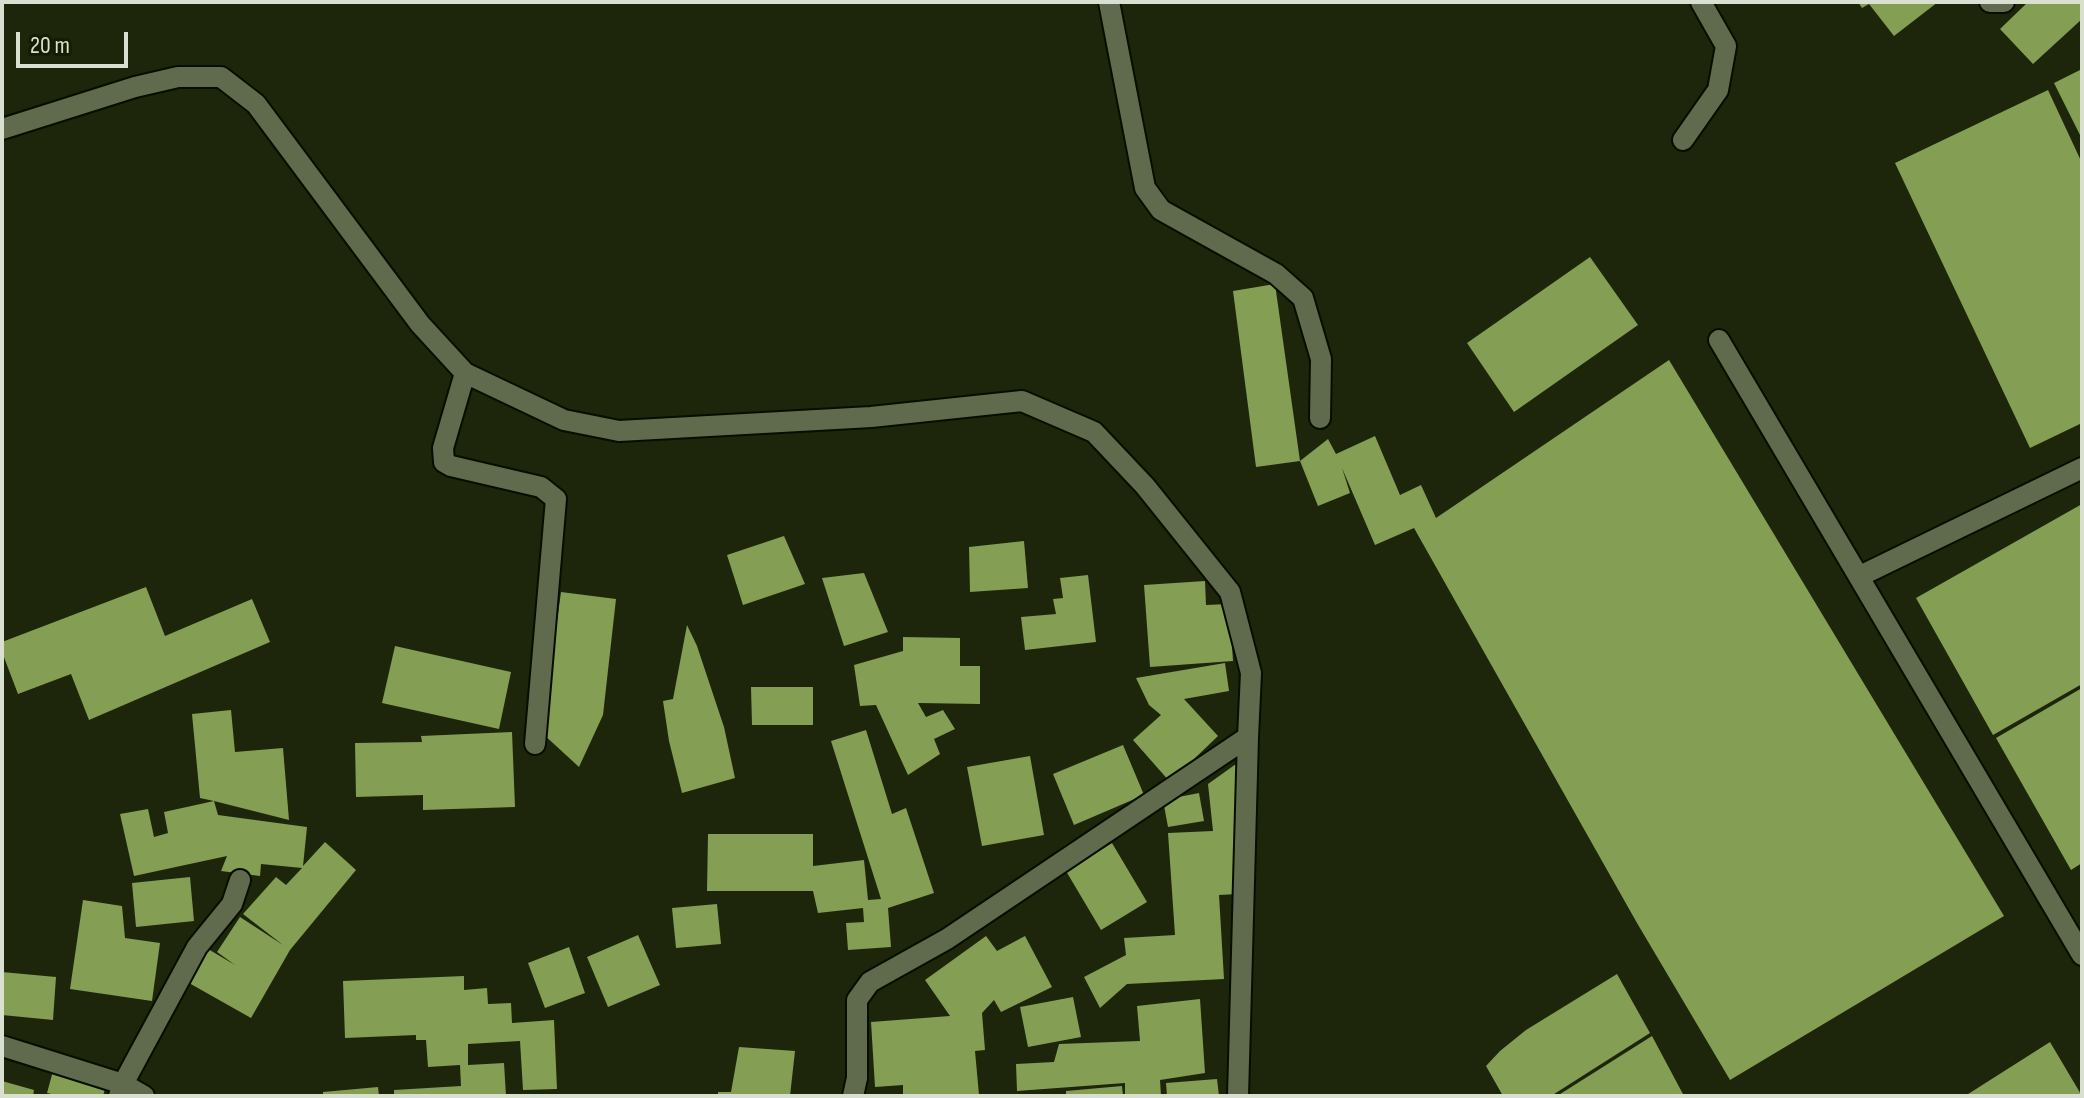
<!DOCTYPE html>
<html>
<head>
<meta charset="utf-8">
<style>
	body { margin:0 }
	#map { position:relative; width:2084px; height:1098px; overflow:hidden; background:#1d260a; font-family:"Sofia Sans Condensed",sans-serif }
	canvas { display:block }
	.frame { position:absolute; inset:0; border:4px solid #d9e0cf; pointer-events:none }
	.scale { position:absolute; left:16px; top:32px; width:112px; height:36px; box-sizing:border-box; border:4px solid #d9e0cf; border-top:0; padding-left:10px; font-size:24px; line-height:28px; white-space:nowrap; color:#d9e0cf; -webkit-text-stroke:6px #141c03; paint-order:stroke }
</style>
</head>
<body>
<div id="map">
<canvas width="2084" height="1098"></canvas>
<div class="frame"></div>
<div class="scale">20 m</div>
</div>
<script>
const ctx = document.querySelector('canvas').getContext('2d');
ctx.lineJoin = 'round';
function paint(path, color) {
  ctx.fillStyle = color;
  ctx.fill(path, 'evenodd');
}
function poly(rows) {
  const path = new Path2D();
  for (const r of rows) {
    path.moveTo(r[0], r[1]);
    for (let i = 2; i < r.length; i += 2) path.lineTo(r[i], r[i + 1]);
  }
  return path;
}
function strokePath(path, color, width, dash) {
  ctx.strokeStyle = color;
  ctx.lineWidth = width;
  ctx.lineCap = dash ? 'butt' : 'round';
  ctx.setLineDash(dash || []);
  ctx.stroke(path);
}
paint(poly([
	[1858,2,1938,2,1894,36,1869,4,1862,8],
	[2028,2,2082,2,2082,19,2033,64,2000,29],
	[2082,69,2082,139,2054,83],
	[2048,90,2082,163,2082,423,2030,448,1895,163],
	[1590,257,1638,325,1514,412,1467,343],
	[1275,284,1300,461,1328,439,1336,454,1375,436,1400,495,1421,485,1436,518,1669,360,2004,916,1730,1080,1637,923,1414,528,1375,545,1342,468,1350,493,1318,506,1300,461,1256,467,1233,291],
	[2082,504,2082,684,1993,735,1916,598],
	[784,536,805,584,743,605,727,555],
	[1024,541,1028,588,970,592,969,547],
	[864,573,888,632,844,646,822,578],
	[1088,575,1096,642,1025,650,1021,617,1056,614,1053,599,1063,598,1060,578],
	[1205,581,1206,605,1229,604,1233,661,1150,667,1144,585],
	[146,587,165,636,252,599,270,642,89,720,71,674,18,694,2,652,2,642],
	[561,592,616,599,603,715,579,767,542,733],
	[687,625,697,646,724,727,735,778,682,793,669,741,663,701,673,699],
	[903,637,960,638,960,666,980,666,980,704,918,703,926,717,943,710,955,729,934,739,940,754,908,775,876,705,860,706,854,665,903,651],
	[395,646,511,672,499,729,382,703],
	[1225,663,1229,691,1184,699,1218,736,1170,782,1133,740,1161,715,1149,705,1136,678],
	[751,687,813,687,813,725,752,725],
	[2082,688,2082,863,2071,870,1996,738],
	[231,710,235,752,283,748,289,820,214,801,218,815,307,827,303,866,325,842,356,870,290,950,251,1018,189,983,208,949,235,965,217,952,240,917,283,945,243,914,276,877,286,885,302,868,261,864,260,876,221,871,227,856,134,876,120,814,148,809,154,837,168,833,164,812,214,801,200,798,192,714],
	[866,730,892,814,906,808,934,893,888,908,891,947,848,950,846,923,864,922,863,908,818,913,813,891,707,891,708,834,813,834,813,866,864,860,868,900,881,899,831,741],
	[512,732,515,807,423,810,423,795,356,797,355,743,422,742,421,736],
	[1123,745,1144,795,1074,825,1053,774],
	[1030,756,1044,835,982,846,967,767],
	[1243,759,1234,813,1238,894,1219,895,1224,979,1127,984,1100,1008,1084,977,1126,955,1124,938,1175,935,1168,833,1213,831,1208,784],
	[1199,793,1204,821,1168,827,1163,800],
	[1112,843,1147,902,1101,930,1066,871],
	[190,877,194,921,136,927,132,883],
	[83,900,122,906,125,938,160,943,152,1001,70,989],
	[717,904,721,944,676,948,672,908],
	[638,935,660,985,608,1007,587,957],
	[986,936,997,951,1025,936,1052,987,1001,1012,994,1000,982,1013,985,1050,975,1051,979,1095,903,1096,903,1085,875,1087,871,1022,950,1016,925,980],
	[569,947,585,993,545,1008,528,963],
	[2,972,56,977,53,1020,2,1015],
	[1617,974,1650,1033,1551,1096,1503,1096,1486,1066,1500,1051,1526,1030],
	[464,976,464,990,487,988,488,1004,511,1003,512,1023,554,1020,557,1089,523,1090,520,1041,468,1044,468,1065,504,1063,506,1096,394,1096,394,1090,461,1086,460,1065,428,1067,426,1040,416,1040,416,1035,345,1038,343,981],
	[1073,997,1081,1037,1028,1047,1020,1007],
	[1200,999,1205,1073,1160,1080,1161,1096,1125,1096,1125,1083,1017,1091,1016,1064,1054,1062,1059,1044,1140,1041,1137,1006],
	[1652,1036,1684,1096,1557,1096],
	[2050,1042,2082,1096,1965,1096],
	[739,1047,795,1051,790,1096,718,1096,718,1092,731,1092],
	[53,1071,106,1085,103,1096,60,1096,47,1093],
	[1217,1079,1219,1096,1167,1096,1166,1083],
	[2,1081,34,1090,33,1096,2,1096],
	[1122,1086,1123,1096,1066,1096,1066,1091],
	[378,1087,379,1096,323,1096,323,1092]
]), '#849e53');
const lane = poly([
	[1683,140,1718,90,1726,46,1701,2],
	[1719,340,2082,955],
	[1860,576,2082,468]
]);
const street = poly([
	[1109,2,1145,188,1161,210,1276,274,1303,298,1321,359,1320,418],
	[1990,2,2004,2],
	[2,129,135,87,178,77,221,77,256,104,420,324,465,373,564,420,619,431,871,417,1022,401,1094,432,1145,486,1230,592,1251,673,1248,737,947,939,870,982,857,1000,857,1078,853,1096],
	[465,373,443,448,444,462,451,466,541,487,556,499,535,744],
	[2,1046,123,1084,144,1096],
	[119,1096,123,1084,197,947,232,904,240,880],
	[1238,1096,1248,737]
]);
strokePath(lane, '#070e00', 24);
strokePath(street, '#070e00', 24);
strokePath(lane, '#606b4d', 20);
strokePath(street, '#606b4d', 20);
</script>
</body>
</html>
